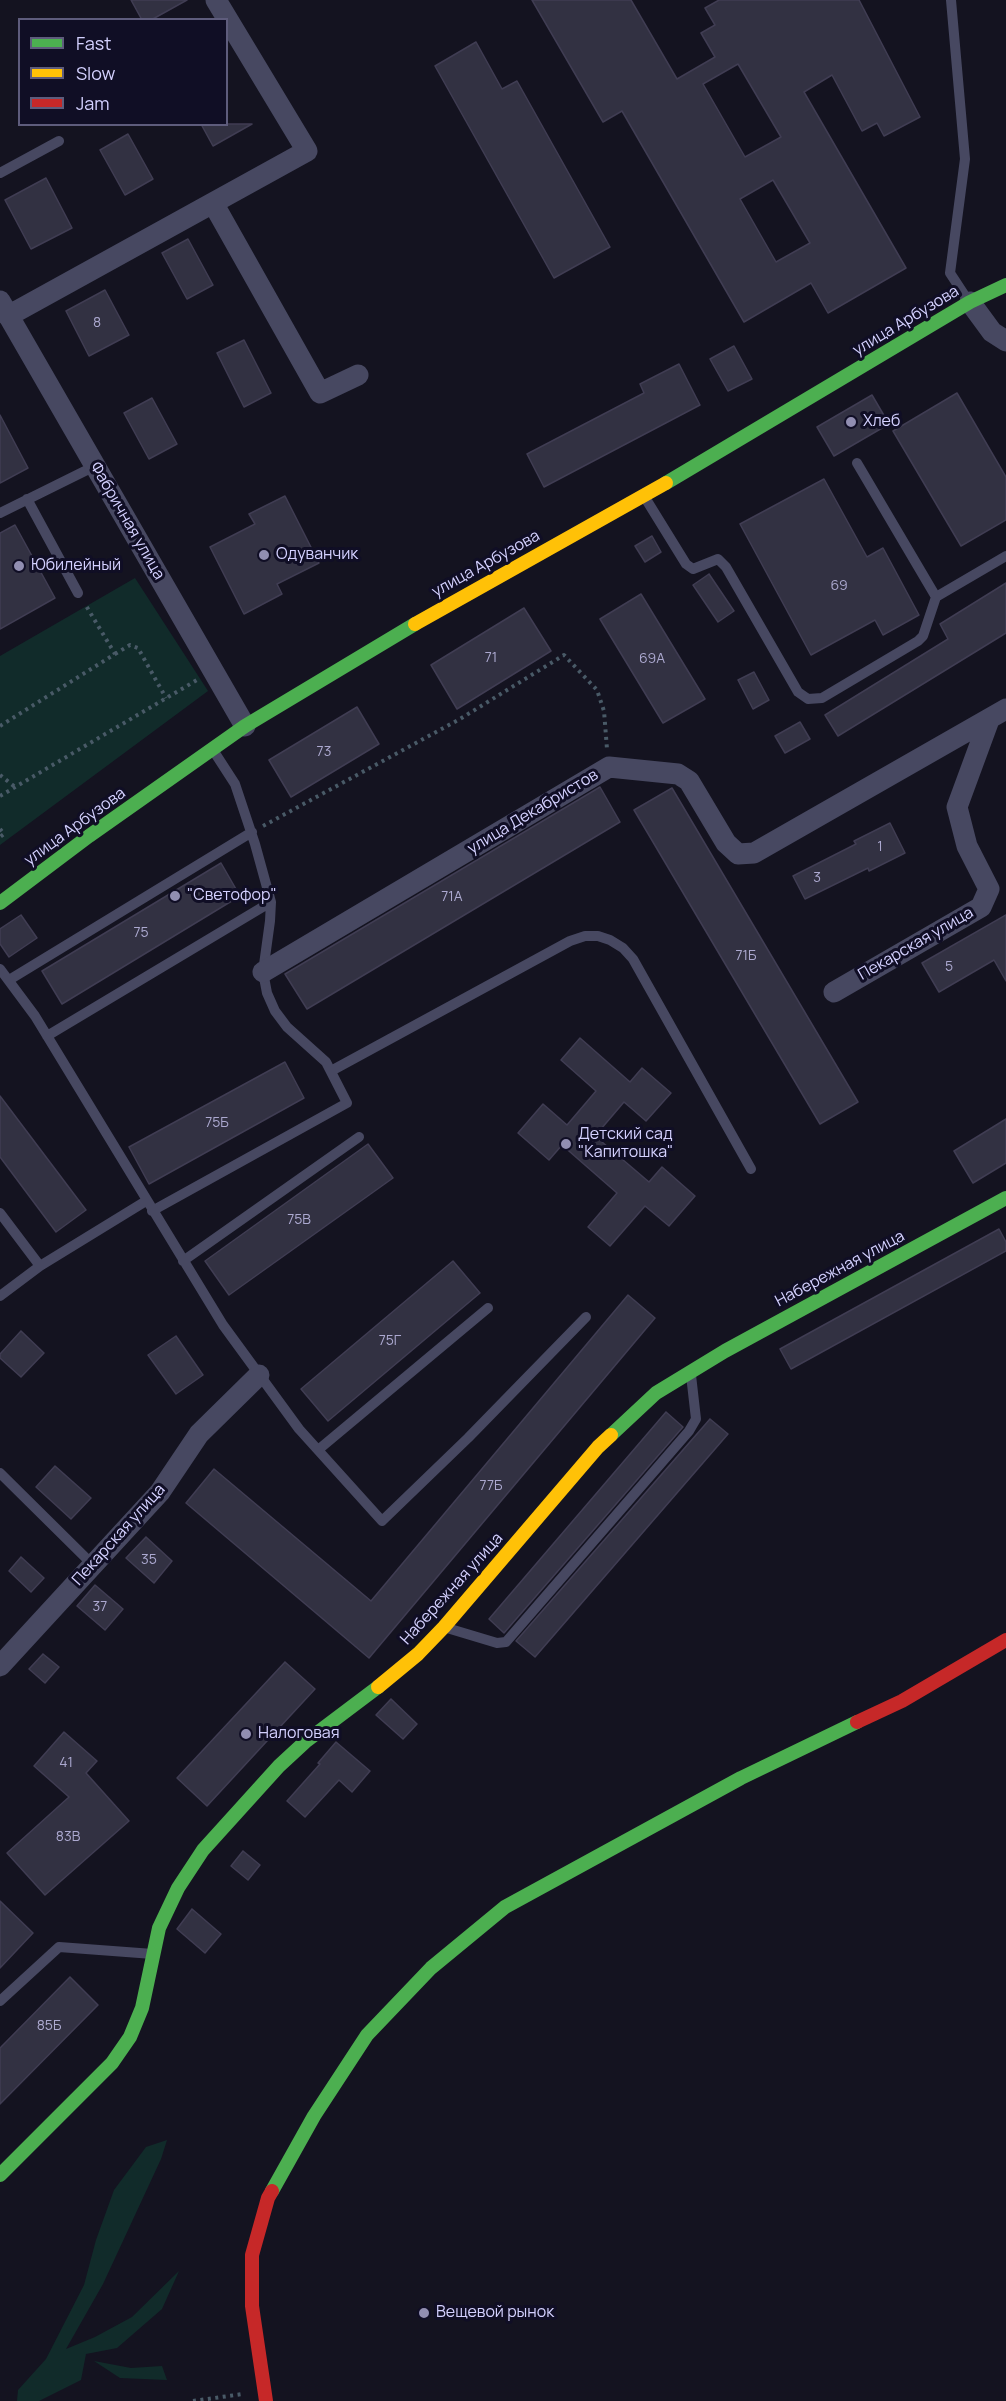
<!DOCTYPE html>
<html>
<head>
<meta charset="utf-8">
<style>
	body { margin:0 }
	#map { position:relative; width:1006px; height:2401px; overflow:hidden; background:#141320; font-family:Manrope,sans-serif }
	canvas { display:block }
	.legend { position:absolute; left:18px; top:18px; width:210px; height:108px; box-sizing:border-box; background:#100e25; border:2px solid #5e5c7c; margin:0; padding:8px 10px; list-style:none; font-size:18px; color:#d4d1ff }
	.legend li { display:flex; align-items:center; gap:12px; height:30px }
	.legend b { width:30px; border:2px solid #5e5c7c }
</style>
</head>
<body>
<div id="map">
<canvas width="1006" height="2401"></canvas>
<ul class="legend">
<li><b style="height:8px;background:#4caf50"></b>Fast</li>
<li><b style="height:8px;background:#ffc107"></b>Slow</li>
<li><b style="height:8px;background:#c62828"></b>Jam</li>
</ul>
</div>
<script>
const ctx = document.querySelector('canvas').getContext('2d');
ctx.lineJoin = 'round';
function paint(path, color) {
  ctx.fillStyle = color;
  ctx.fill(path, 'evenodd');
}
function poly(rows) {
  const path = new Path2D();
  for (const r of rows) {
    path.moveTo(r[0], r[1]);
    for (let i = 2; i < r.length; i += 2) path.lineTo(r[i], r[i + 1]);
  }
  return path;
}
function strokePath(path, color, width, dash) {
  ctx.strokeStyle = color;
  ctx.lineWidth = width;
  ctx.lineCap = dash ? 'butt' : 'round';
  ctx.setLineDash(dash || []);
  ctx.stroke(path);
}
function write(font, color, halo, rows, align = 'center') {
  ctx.font = font + ' Manrope,sans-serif';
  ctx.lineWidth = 6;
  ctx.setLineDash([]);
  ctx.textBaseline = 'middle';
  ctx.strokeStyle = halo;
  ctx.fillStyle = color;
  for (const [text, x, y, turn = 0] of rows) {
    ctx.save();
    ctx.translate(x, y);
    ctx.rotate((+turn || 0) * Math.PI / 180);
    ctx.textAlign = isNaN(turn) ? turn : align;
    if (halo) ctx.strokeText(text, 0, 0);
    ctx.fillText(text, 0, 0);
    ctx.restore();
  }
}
paint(poly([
	[135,578,208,691,0,845,0,656],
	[167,2140,161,2159,103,2284,66,2349,95,2337,132,2317,179,2271,162,2309,117,2348,86,2354,81,2380,39,2401,17,2401,18,2390,46,2359,84,2285,96,2240,114,2190,146,2147],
	[94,2361,131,2368,162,2366,167,2380,120,2378]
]), '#112b2a');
const building = poly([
	[131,0,187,0,151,20,142,20,131,0],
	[532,0,631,0,677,79,715,57,701,33,715,25,705,8,719,0,859,0,920,117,884,136,877,123,862,131,832,75,804,92,906,268,828,313,811,283,744,322,622,111,603,122,532,0],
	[738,64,781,137,745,157,703,84,738,64],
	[773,180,810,243,776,262,740,199,773,180],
	[476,42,502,89,517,81,610,247,554,278,435,66,476,42],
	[201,124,252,124,213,146,201,124],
	[128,134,153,179,125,195,100,150,128,134],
	[46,178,72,228,31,249,5,200,46,178],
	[188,239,213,285,187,299,162,253,188,239],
	[105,290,129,335,89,356,66,311,105,290],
	[244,340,271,393,244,407,217,353,244,340],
	[734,346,752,379,728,391,710,359,734,346],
	[679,364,700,405,544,487,527,454,644,393,640,384,679,364],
	[957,393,1006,477,1006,520,961,546,893,431,957,393],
	[872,395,889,424,834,456,817,427,872,395],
	[152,398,177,444,149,459,124,413,152,398],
	[0,415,28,468,0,483,0,415],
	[824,479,867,557,883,548,919,615,883,635,875,620,811,655,740,524,824,479],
	[285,496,319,563,277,584,282,594,244,614,210,547,255,524,249,514,285,496],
	[15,525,55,598,0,629,0,533,15,525],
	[652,536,661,552,645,562,635,546,652,536],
	[709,574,734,611,718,622,693,585,709,574],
	[1006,583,1006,633,838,736,825,715,948,639,940,624,1006,583],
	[641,594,705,699,663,723,600,619,641,594],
	[524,608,551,651,457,709,431,665,524,608],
	[754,672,769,700,753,709,738,680,754,672],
	[357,707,379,744,291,797,269,760,357,707],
	[800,722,810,739,785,753,775,736,800,722],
	[600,787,620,822,307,1009,285,974,600,787],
	[672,788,858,1102,820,1124,634,810,672,788],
	[890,823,905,853,869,871,868,868,805,899,793,876,856,844,854,841,890,823],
	[221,863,240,896,62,1004,42,971,221,863],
	[21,915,37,938,9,957,0,944,0,929,21,915],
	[1006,915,1006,981,994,960,939,992,922,963,1006,915],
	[580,1038,630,1082,642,1068,671,1093,646,1121,624,1102,595,1136,649,1182,662,1167,695,1196,669,1226,645,1206,610,1246,588,1227,617,1193,562,1145,549,1160,518,1133,543,1104,567,1125,596,1091,561,1060,580,1038],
	[285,1062,304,1098,149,1184,129,1147,285,1062],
	[0,1096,86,1210,56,1232,0,1157,0,1096],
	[1006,1119,1006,1163,973,1183,954,1151,1006,1119],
	[368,1144,393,1178,229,1295,205,1261,368,1144],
	[999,1229,1006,1242,1006,1251,791,1369,780,1349,999,1229],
	[453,1261,480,1293,328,1421,301,1389,453,1261],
	[628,1295,655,1318,369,1658,186,1503,214,1469,371,1601,628,1295],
	[21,1331,44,1353,21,1377,0,1358,0,1354,21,1331],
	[176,1336,203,1375,176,1394,148,1355,176,1336],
	[666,1412,683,1427,504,1633,489,1619,666,1412],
	[710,1419,728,1434,535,1657,516,1641,710,1419],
	[55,1466,91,1498,71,1519,36,1487,55,1466],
	[146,1537,172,1561,154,1583,126,1558,146,1537],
	[21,1557,44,1578,31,1592,9,1571,21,1557],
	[95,1585,123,1609,105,1630,77,1606,95,1585],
	[43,1654,59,1667,45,1683,29,1669,43,1654],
	[285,1662,315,1689,207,1806,177,1778,285,1662],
	[391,1699,417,1724,403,1739,376,1715,391,1699],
	[64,1732,97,1761,86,1773,129,1821,45,1895,7,1853,69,1797,34,1766,64,1732],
	[336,1742,370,1771,352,1792,339,1780,305,1817,287,1801,320,1764,318,1763,336,1742],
	[243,1851,260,1865,248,1880,231,1866,243,1851],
	[0,1901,33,1933,0,1968,0,1901],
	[192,1909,221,1934,205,1953,177,1929,192,1909],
	[70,1977,98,2005,0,2104,0,2048,70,1977]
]);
paint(building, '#323142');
strokePath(building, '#403d53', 1.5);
strokePath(poly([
	[115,654,130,645,138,648,166,698],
	[0,726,115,654,85,604],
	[0,775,15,787],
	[0,796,197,680],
	[263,826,460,719,564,655,597,690,604,711,607,749],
	[0,829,4,834,0,837],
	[193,2401,243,2394]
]), '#495a67', 4, [3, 4.5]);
strokePath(poly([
	[951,0,965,159,950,273,969,302],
	[0,173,59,141],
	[644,496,686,564,693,569,718,559,726,567,798,692,808,699,822,698,918,641,923,636,936,597,857,463],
	[27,499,78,593],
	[0,513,95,466],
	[936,597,1006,556],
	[0,969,35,1016,223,1325,299,1429,382,1521,468,1438,586,1317],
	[9,980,252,832],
	[47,1036,271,902],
	[331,1071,570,941,585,936,598,936,610,940,623,948,633,959,751,1169],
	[152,1211,347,1103,326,1062,287,1027,275,1011,267,993,263,972,270,921,271,902,255,844,235,784,213,750],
	[0,1213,40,1266,146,1201],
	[183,1261,359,1137],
	[0,1296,40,1266],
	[318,1450,488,1308],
	[0,1473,93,1565],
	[447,1628,497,1643,506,1642,689,1431,696,1419,691,1375],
	[0,2001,59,1947,153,1954]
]), '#474861', 10);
strokePath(poly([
	[213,203,320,393,358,375],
	[0,301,245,726],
	[970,302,992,332,1006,341],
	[8,316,307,151,216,0],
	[263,972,609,767,678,774,689,781,726,843,738,854,754,853,1006,709],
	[834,992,981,907,989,889,967,846,957,807,989,720],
	[0,1666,160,1492,199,1434,259,1375]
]), '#474861', 21);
strokePath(poly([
	[666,483,970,302,1006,285],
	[0,903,89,836,245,726,415,624],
	[611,1435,656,1393,725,1351,1006,1198],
	[0,2175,112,2063,130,2037,142,2008,159,1928,178,1888,203,1850,279,1766,305,1742,378,1687],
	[272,2191,314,2116,367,2035,431,1968,505,1907,741,1778,857,1722]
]), '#4caf50', 14);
strokePath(poly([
	[415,624,666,483],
	[378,1687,418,1654,444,1627,598,1447,611,1435]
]), '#ffc107', 14);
strokePath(poly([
	[857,1722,902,1701,1006,1640],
	[266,2401,252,2306,252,2255,268,2198,272,2191]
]), '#c62828', 14);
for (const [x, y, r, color] of [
	[851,422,6,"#918eb1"],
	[264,555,6,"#918eb1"],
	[19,566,6,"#918eb1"],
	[175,896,6,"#918eb1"],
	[566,1144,6,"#918eb1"],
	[246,1734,6,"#918eb1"],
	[424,2313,6,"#918eb1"]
]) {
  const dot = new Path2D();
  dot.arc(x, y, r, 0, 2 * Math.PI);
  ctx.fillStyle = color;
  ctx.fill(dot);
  strokePath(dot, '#100e25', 2);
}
write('14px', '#aca9d0', null, [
	["8",97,323],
	["69",839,586],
	["71",491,658],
	["69А",652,659],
	["73",324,752],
	["1",880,847],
	["3",817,878],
	["71А",452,897],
	["75",141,933],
	["71Б",746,956],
	["5",949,967],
	["75Б",217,1123],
	["75В",299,1220],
	["75Г",390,1341],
	["77Б",491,1486],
	["35",149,1560],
	["37",100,1607],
	["41",66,1763],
	["83В",68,1837],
	["85Б",49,2026]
]);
write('16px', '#d4d1ff', '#100e25', [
	["улица Арбузова",906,321,-31],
	["Фабричная улица",127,521,60],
	["улица Арбузова",486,564,-29],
	["улица Декабристов",533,812,-31],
	["улица Арбузова",75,827,-36],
	["Пекарская улица",916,944,-30],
	["Набережная улица",840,1269,-28],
	["Пекарская улица",119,1535,-48],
	["Набережная улица",452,1589,-48]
]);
write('16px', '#d4d1ff', '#100e25', [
	["Хлеб",863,422],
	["Одуванчик",276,555],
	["Юбилейный",31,566],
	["\"Светофор\"",187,896],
	["Детский сад",578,1135],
	["\"Капитошка\"",578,1153],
	["Налоговая",258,1734],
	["Вещевой рынок",436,2313]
], 'left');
</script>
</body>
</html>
